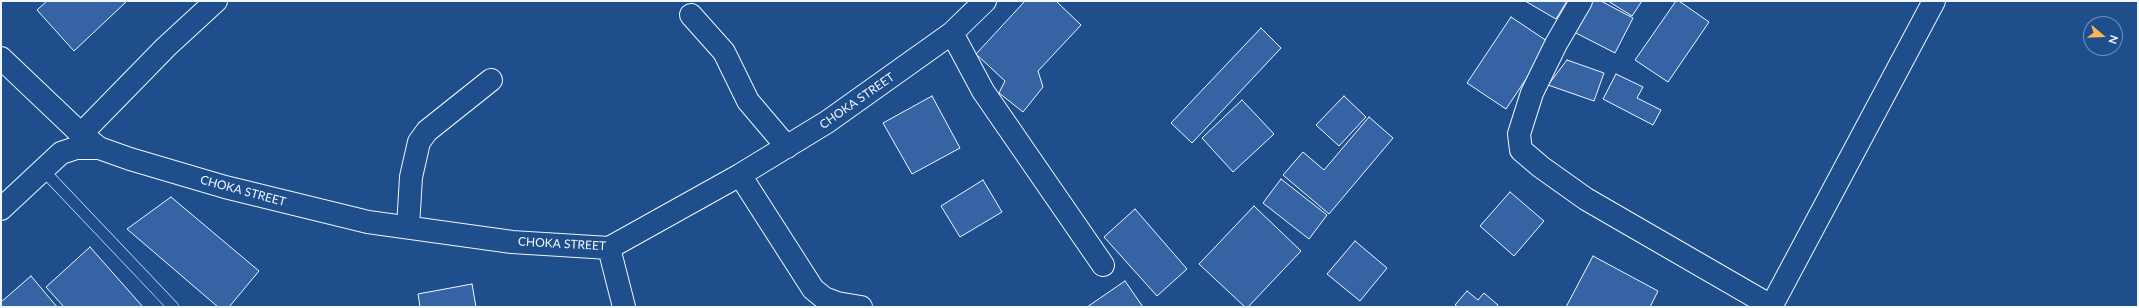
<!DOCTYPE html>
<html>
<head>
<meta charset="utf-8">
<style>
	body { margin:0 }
	#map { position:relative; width:2139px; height:308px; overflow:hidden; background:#1f4e8c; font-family:Lato,sans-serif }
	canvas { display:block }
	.frame { position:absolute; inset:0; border:2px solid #f2f6ff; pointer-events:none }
	.north { position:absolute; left:2083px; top:16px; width:40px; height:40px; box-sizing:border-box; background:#1f4e8c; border:1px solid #7391ba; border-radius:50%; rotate:109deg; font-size:11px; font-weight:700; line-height:16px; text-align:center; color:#f2f6ff }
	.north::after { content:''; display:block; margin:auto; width:14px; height:18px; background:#ffb74d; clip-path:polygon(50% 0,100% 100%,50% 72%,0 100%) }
</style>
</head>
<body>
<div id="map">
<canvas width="2139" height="308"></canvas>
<div class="frame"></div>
<div class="north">N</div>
</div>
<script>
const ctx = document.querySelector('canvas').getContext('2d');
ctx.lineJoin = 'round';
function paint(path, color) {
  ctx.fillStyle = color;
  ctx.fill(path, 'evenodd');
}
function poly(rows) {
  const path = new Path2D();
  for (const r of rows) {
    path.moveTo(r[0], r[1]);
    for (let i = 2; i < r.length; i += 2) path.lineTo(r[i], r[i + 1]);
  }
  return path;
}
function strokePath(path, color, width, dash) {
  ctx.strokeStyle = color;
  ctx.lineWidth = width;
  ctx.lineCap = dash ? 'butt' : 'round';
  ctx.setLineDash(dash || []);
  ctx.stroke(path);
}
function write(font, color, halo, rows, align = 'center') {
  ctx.font = font + ' Lato,sans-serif';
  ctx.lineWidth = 3;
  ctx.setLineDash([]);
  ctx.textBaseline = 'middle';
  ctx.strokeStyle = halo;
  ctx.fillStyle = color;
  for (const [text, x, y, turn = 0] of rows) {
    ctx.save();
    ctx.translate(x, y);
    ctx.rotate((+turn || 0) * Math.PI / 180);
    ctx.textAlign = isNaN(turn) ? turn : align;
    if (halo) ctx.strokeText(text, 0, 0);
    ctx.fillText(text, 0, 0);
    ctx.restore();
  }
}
const building = poly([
	[47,1,127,1,74,51,37,10,47,1],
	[1025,1,1056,1,1081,25,1038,71,1043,87,1023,112,999,93,1005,81,976,54,1025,1],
	[1525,1,1567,1,1556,19,1525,1],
	[1590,1,1601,1,1633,18,1615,53,1574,32,1590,1],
	[1608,1,1642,1,1632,16,1608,1],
	[1676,1,1679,1,1709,22,1668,82,1635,60,1676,1],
	[1511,17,1550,43,1506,109,1467,83,1511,17],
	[1261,28,1281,48,1192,143,1171,123,1261,28],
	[1567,60,1604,73,1594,101,1548,85,1567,60],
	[1616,74,1643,87,1637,98,1661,110,1653,125,1603,99,1616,74],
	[932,96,960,148,912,174,883,123,932,96],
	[1344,96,1366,117,1339,146,1316,125,1344,96],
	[1242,100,1274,134,1233,172,1202,138,1242,100],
	[1369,117,1393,138,1329,214,1283,175,1303,152,1324,170,1369,117],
	[1281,179,1327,215,1309,239,1263,203,1281,179],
	[983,180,1002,212,960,237,941,206,983,180],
	[1510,192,1544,221,1514,256,1480,226,1510,192],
	[171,197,259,271,229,307,218,307,127,229,171,197],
	[1254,206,1301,251,1248,307,1245,307,1199,264,1254,206],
	[1135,209,1187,269,1157,296,1104,237,1135,209],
	[1355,241,1387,268,1360,301,1327,274,1355,241],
	[90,247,143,307,64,307,46,287,90,247],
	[1593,256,1658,291,1650,307,1566,307,1593,256],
	[31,276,57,307,1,307,1,302,31,276],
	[1125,281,1143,307,1087,307,1125,281],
	[472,284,476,307,420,307,418,294,472,284],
	[1467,291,1478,300,1484,293,1498,305,1497,307,1458,307,1455,305,1467,291]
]);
paint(building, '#3563a3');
strokePath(building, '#f2f6ff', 1);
const lane = poly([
	[43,170,173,307]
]);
const street = poly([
	[1581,1,1556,44,1532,93,1519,134,1521,150,1541,167,1586,199,1771,306],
	[691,15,724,52,748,101,787,147],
	[952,33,983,91,1103,265],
	[1,58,81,134,99,148,130,159,225,187,368,222,512,242,609,248,740,175,827,122,952,33,985,1],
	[81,134,166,47,216,1],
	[740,175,813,289,824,298,837,303,861,307],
	[1,209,61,153,76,148,99,148],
	[408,227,411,177,419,142,427,131,491,80],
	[609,248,624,307],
	[1771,307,1934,1]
]);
strokePath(lane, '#f2f6ff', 12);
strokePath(street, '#f2f6ff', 24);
strokePath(lane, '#1f4e8c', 11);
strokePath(street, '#1f4e8c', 22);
write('12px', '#f2f6ff', '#1f4e8c', [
	["CHOKA STREET",857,101,-35],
	["CHOKA STREET",243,191,15],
	["CHOKA STREET",562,244,3]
]);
</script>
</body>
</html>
